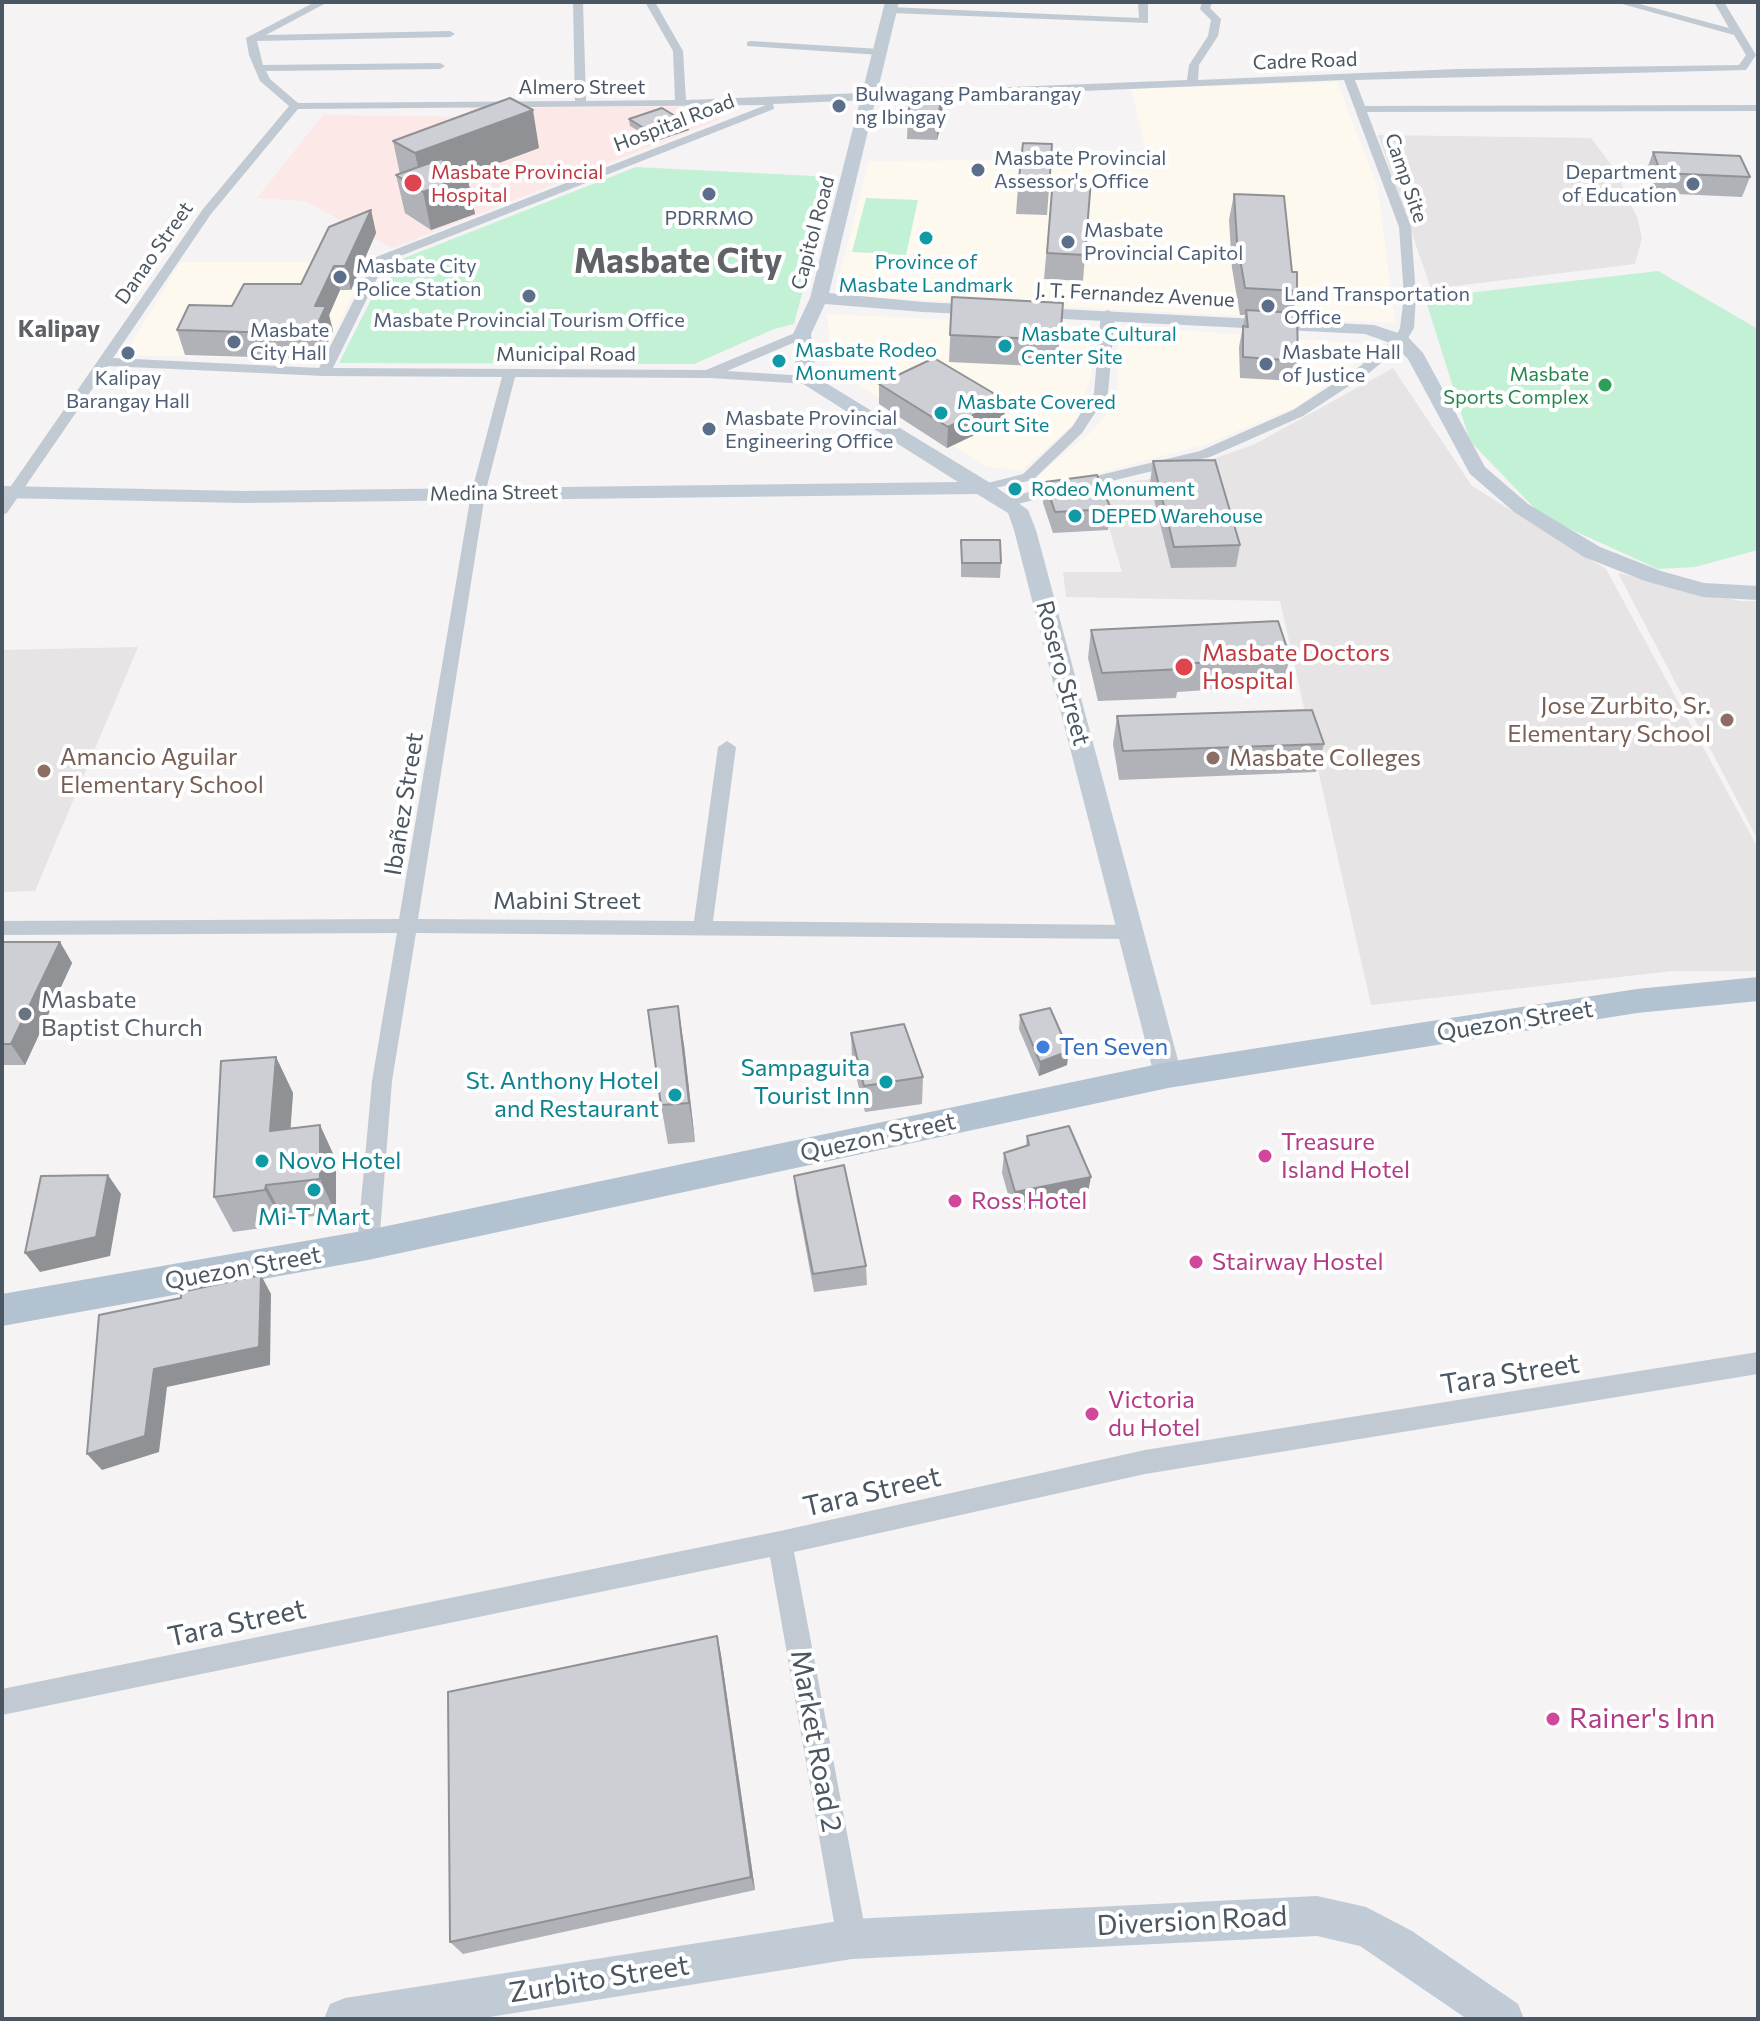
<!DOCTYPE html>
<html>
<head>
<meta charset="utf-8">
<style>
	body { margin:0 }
	#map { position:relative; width:1760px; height:2021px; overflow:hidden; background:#f5f3f3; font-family:Commissioner,sans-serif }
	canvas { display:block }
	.frame { position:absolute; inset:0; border:4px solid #4a5661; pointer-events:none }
</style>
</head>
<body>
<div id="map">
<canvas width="1760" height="2021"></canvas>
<div class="frame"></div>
</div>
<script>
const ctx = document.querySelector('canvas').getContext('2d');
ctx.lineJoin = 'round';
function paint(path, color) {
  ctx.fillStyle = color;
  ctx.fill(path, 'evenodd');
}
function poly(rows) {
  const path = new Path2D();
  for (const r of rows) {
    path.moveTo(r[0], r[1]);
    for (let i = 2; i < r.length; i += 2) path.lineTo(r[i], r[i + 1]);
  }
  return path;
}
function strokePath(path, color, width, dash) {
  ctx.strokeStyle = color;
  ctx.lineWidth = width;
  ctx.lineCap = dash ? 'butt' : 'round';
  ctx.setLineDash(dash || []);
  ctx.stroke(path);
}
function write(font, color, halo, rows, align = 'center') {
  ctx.font = font + ' Commissioner,sans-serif';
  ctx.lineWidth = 8;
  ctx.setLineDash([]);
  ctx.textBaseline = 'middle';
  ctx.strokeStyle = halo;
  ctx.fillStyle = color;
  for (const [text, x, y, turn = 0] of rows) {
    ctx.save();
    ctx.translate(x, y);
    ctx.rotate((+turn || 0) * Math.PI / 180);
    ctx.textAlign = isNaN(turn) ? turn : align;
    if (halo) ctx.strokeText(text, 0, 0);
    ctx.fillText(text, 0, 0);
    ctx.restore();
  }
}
paint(poly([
	[1337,82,1378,188,1395,323,834,296,869,161,1148,159,1131,89],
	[181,262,368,262,322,360,124,355],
	[827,314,1090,326,1092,372,1076,422,1021,471,984,466,831,367],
	[1118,325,1380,345,1298,406,1206,444,1047,487,1037,476,1091,432,1117,402]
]), '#fdf9ef');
paint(poly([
	[1378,135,1591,138,1615,170,1638,220,1642,238,1635,264,1431,289],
	[1393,368,1472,486,1606,569,1758,848,1758,971,1673,971,1371,1005,1280,601,1066,597,1063,572,1122,572,1097,486,1160,478,1255,444],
	[1618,573,1740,601,1758,601,1758,840],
	[138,647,35,891,2,892,2,650]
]), '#e6e4e5');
paint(poly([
	[724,106,723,116,718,120,392,248,305,201,257,198,323,115,467,117,471,108]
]), '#fce8e6');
paint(poly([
	[636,167,833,177,794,324,774,329,694,364,339,363,389,264],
	[866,198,918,200,906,255,852,252],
	[1658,271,1758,329,1758,550,1695,567,1658,569,1542,516,1470,441,1425,298]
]), '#c3f1d5');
paint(poly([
	[315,2,328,2,266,35,450,31,455,34,450,37,257,41,263,65,440,63,445,66,440,69,266,71,270,79,298,103,575,101,573,2,583,2,586,101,675,100,673,51,645,2,655,2,683,51,686,100,1187,80,1189,65,1208,36,1211,20,1200,9,1202,2,1212,2,1210,8,1221,19,1218,36,1199,65,1198,80,1457,69,1739,65,1746,55,1734,35,1615,2,1632,2,1729,28,1714,2,1724,2,1756,55,1746,70,1355,80,1365,106,1758,105,1758,111,1367,112,1411,227,1416,296,1414,328,1405,343,1369,373,1303,416,1210,457,1005,507,1000,505,1000,499,1200,451,1293,410,1359,367,1395,338,1400,328,1404,296,1399,227,1344,80,773,104,774,109,385,262,333,368,706,370,802,330,809,334,807,337,727,371,807,376,814,380,807,384,710,378,515,377,485,494,418,919,694,921,718,747,727,741,736,747,713,921,1131,925,1141,932,1131,939,416,933,392,1081,379,1245,376,1252,368,1255,360,1252,357,1245,372,1081,397,933,2,935,2,921,399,919,471,494,502,377,324,376,108,366,7,513,2,515,2,499,203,209,289,106,260,81,249,55,246,38,315,2],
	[766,105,376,257,319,368,113,358,211,214,298,109,766,105],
	[1138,2,1148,2,1148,23,890,13,885,10,890,7,1139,18,1138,2],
	[751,41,880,49,885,52,880,55,747,46,747,42,751,41],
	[1108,310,1115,314,1108,393,1082,433,1033,480,980,491,980,485,1023,474,1072,427,1094,393,1101,314,1108,310],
	[1758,1352,1758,1374,1145,1474,794,1552,867,1939,862,1949,852,1954,842,1949,837,1939,770,1557,2,1715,2,1689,780,1531,1145,1450,1758,1352]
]), '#c1cad2');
paint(poly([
	[885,2,899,2,829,293,923,302,1374,325,1407,336,1423,353,1485,467,1528,504,1600,547,1661,571,1704,583,1758,586,1758,600,1703,597,1645,581,1584,557,1514,512,1470,474,1408,359,1393,344,1365,334,923,312,825,304,811,334,816,377,992,484,1028,510,1036,530,1182,1075,1178,1083,1168,1087,1158,1083,1154,1075,1014,530,1008,513,977,494,243,503,2,498,2,486,243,491,958,482,797,380,793,334,810,298,885,2],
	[1317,1896,1366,1907,1412,1931,1518,2004,1524,2019,1467,2019,1360,1946,1317,1936,852,1959,477,2019,324,2019,330,2004,345,1998,852,1919,1317,1896]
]), '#c1cbd6');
paint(poly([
	[1758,977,1758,1001,1637,1013,1168,1088,368,1260,2,1326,2,1294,368,1230,1168,1062,1637,989,1758,977]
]), '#b3c2d1');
paint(poly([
	[943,94,942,120,937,140,907,139,908,113],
	[629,119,689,130,656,141,630,126],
	[393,141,539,148,467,175,475,214,431,230,405,213,396,175,400,174],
	[1653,152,1750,177,1742,197,1654,193,1646,172],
	[1053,178,1085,255,1083,281,1044,279],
	[1018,187,1049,189,1047,215,1016,214],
	[1234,194,1292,272,1297,291,1293,313,1298,361,1294,381,1240,378,1239,347,1245,315,1240,315,1232,268,1229,220],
	[371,210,376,233,351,290,340,290,329,315,333,331,320,359,185,355,177,330,232,306,301,284],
	[952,297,1063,303,1057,367,949,362],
	[879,384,1005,400,1004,421,947,448,879,404],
	[1153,461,1240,545,1236,567,1171,568,1150,483],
	[1045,482,1111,509,1108,530,1053,533,1043,503],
	[961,540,1001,563,1000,578,961,577],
	[1091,630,1290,657,1283,685,1177,692,1176,698,1098,701,1088,658],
	[1117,716,1324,744,1316,772,1119,780,1113,744],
	[2,942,60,942,72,963,25,1065,2,1065],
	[1020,1015,1067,1065,1039,1076,1019,1029],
	[851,1033,923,1077,922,1104,865,1112,852,1060],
	[684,1045,695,1142,668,1144,661,1105],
	[276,1057,293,1093,290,1129,336,1160,336,1214,284,1219,284,1225,233,1232,214,1197],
	[1027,1136,1087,1197,1013,1212,1002,1173,1004,1153,1026,1146],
	[794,1176,866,1266,867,1285,814,1292,796,1195],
	[717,1636,721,1655,755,1890,463,1954,450,1942]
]), '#b0b2b7');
paint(poly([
	[943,94,942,120,937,140,938,115],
	[533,110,539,148,423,191,415,153],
	[688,124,689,130,656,141,655,135],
	[467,176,475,214,431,230,423,192],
	[371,210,376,233,351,290,345,266],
	[334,266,340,290,329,315,333,331,320,359,313,334,315,306],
	[1005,400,1004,421,947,448,948,427],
	[60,942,72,963,25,1065,11,1044],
	[678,1006,684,1045,695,1142,689,1103],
	[1069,1051,1067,1065,1039,1076,1040,1062],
	[276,1057,293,1093,288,1166,270,1131],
	[320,1125,336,1160,336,1214,320,1179],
	[108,1175,121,1194,110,1256,40,1272,25,1253],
	[1091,1177,1087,1197,1013,1212,1015,1192],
	[266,1185,284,1219,284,1225,265,1190],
	[261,1275,271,1294,270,1365,167,1387,159,1452,102,1470,87,1454,154,1369],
	[717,1636,721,1655,755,1890,751,1877]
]), '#909195');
const building = poly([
	[913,93,943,94,938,115,908,113,913,93],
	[510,98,533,110,415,153,393,141,510,98],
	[662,108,688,124,655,135,629,119,662,108],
	[1023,143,1052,144,1049,189,1018,187,1023,143],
	[1653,152,1740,156,1750,177,1661,173,1653,152],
	[441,159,467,176,423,192,396,175,441,159],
	[1053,178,1091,180,1085,255,1047,253,1053,178],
	[1234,194,1284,196,1292,272,1297,272,1297,291,1245,288,1237,241,1234,194],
	[371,210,345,266,334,266,315,306,326,306,313,334,177,330,189,305,232,306,244,284,301,284,329,227,371,210],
	[952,297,1063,303,1060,340,950,335,952,297],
	[1246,310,1297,313,1298,361,1243,357,1243,326,1248,327,1246,310],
	[934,358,1005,400,948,427,879,384,934,358],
	[1215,460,1240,545,1174,547,1153,461,1215,460],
	[1097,475,1111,509,1055,512,1045,482,1097,475],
	[961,540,1000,540,1001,563,962,563,961,540],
	[1278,621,1290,657,1180,664,1181,669,1102,673,1091,630,1278,621],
	[1312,710,1324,744,1123,751,1117,716,1312,710],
	[2,942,60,942,11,1044,2,1044,2,942],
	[678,1006,689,1103,661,1105,648,1010,678,1006],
	[1050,1008,1069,1051,1040,1062,1020,1015,1050,1008],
	[904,1024,923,1077,864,1086,851,1033,904,1024],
	[276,1057,270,1131,320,1125,320,1179,266,1185,265,1190,214,1197,221,1061,276,1057],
	[1069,1126,1091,1177,1015,1192,1004,1153,1029,1145,1027,1136,1069,1126],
	[844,1165,866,1266,813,1274,794,1176,844,1165],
	[108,1175,96,1237,25,1253,41,1176,108,1175],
	[261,1275,259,1347,154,1369,145,1436,87,1454,99,1315,181,1298,181,1292,261,1275],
	[717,1636,751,1877,450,1942,448,1692,717,1636]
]);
paint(building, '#cdcfd5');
strokePath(building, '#909195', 2);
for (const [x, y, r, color] of [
	[839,106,8,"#5c6f8a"],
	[978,170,8,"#5c6f8a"],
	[413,183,10,"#e0444e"],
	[1693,184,8,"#5c6f8a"],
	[709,194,8,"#5c6f8a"],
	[926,238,8,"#0f9aa8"],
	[1068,242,8,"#5c6f8a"],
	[340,277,8,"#5c6f8a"],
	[529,296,8,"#5c6f8a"],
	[1268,306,8,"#5c6f8a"],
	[234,342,8,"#5c6f8a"],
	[1005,346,8,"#0f9aa8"],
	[128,353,8,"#5c6f8a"],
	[779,361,8,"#0f9aa8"],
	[1266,364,8,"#5c6f8a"],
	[1605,385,8,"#2e9e5b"],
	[941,413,8,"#0f9aa8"],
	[709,429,8,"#5c6f8a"],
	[1015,489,8,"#0f9aa8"],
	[1075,516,8,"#0f9aa8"],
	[1184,667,10,"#e0444e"],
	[1727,720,8,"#8d6e63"],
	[1213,758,8,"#8d6e63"],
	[44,771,8,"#8d6e63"],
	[25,1014,8,"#6b7280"],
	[1043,1047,8,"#3f7fe0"],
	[886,1082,8,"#0f9aa8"],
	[675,1095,8,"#0f9aa8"],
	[1265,1156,8,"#d1479c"],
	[262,1161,8,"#0f9aa8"],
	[314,1190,8,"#0f9aa8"],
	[955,1201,8,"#d1479c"],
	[1196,1262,8,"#d1479c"],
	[1092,1414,8,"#d1479c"],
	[1553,1719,8,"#d1479c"]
]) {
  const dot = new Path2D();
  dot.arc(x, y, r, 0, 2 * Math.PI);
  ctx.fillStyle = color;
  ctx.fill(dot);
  strokePath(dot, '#fff', 3);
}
write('20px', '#4a5661', '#fff', [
	["Cadre Road",1305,61,-2],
	["Almero Street",582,87],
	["Hospital Road",674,123,-21],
	["Camp Site",1406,178,71],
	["Capitol Road",813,233,-75],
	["Danao Street",154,253,-55],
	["J. T. Fernandez Avenue",1135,295,3],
	["Municipal Road",566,354],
	["Medina Street",494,493,-1]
]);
write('20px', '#4e5e75', '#fff', [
	["Bulwagang Pambarangay",855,94],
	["ng Ibingay",855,117],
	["Masbate Provincial",994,158],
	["Assessor's Office",994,181],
	["Department",1677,172,"right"],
	["of Education",1677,195,"right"],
	["PDRRMO",709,218,"center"],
	["Masbate",1084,230],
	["Provincial Capitol",1084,253],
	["Masbate City",356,266],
	["Police Station",356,289],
	["Land Transportation",1284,294],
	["Office",1284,317],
	["Masbate Provincial Tourism Office",529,320,"center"],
	["Masbate",250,330],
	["City Hall",250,353],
	["Masbate Hall",1282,352],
	["of Justice",1282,375],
	["Kalipay",128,378,"center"],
	["Barangay Hall",128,401,"center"],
	["Masbate Provincial",725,418],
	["Engineering Office",725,441]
], 'left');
write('20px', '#be3a42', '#fff', [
	["Masbate Provincial",431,172],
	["Hospital",431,195]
], 'left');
write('20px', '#0d838f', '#fff', [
	["Province of",926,262,"center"],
	["Masbate Landmark",926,285,"center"],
	["Masbate Cultural",1021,334],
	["Center Site",1021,357],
	["Masbate Rodeo",795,350],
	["Monument",795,373],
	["Masbate Covered",957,402],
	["Court Site",957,425],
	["Rodeo Monument",1031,489],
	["DEPED Warehouse",1091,516]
], 'left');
write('20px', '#27864d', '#fff', [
	["Masbate",1589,374],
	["Sports Complex",1589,397]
], 'right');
write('bold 24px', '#5f6368', '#fff', [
	["Kalipay",59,329]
]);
write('24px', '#be3a42', '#fff', [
	["Masbate Doctors",1202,653],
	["Hospital",1202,681]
], 'left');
write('24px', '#4a5661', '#fff', [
	["Rosero Street",1063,673,75],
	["Ibañez Street",404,804,-81],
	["Mabini Street",567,901],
	["Quezon Street",1515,1021,-9],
	["Quezon Street",878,1137,-12],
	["Quezon Street",243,1268,-10]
]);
write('24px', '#785e54', '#fff', [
	["Jose Zurbito, Sr.",1711,706,"right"],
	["Elementary School",1711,734,"right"],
	["Amancio Aguilar",60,757],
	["Elementary School",60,785],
	["Masbate Colleges",1229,758]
], 'left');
write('24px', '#5b616d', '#fff', [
	["Masbate",41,1000],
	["Baptist Church",41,1028]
], 'left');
write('24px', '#366cbe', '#fff', [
	["Ten Seven",1059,1047]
], 'left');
write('24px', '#0d838f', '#fff', [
	["Sampaguita",870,1068],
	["Tourist Inn",870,1096],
	["St. Anthony Hotel",659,1081],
	["and Restaurant",659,1109],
	["Novo Hotel",278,1161,"left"],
	["Mi-T Mart",314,1217,"center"]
], 'right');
write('24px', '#b23c85', '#fff', [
	["Treasure",1281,1142],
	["Island Hotel",1281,1170],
	["Ross Hotel",971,1201],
	["Stairway Hostel",1212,1262],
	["Victoria",1108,1400],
	["du Hotel",1108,1428]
], 'left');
write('28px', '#4a5661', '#fff', [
	["Tara Street",1510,1374,-9],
	["Tara Street",872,1492,-13],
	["Tara Street",237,1623,-12],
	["Market Road 2",816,1741,80],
	["Diversion Road",1192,1921,-3],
	["Zurbito Street",599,1979,-9]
]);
write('28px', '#b23c85', '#fff', [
	["Rainer's Inn",1569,1719]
], 'left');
write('bold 34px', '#5f6368', '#fff', [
	["Masbate City",678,262]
]);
</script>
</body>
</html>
